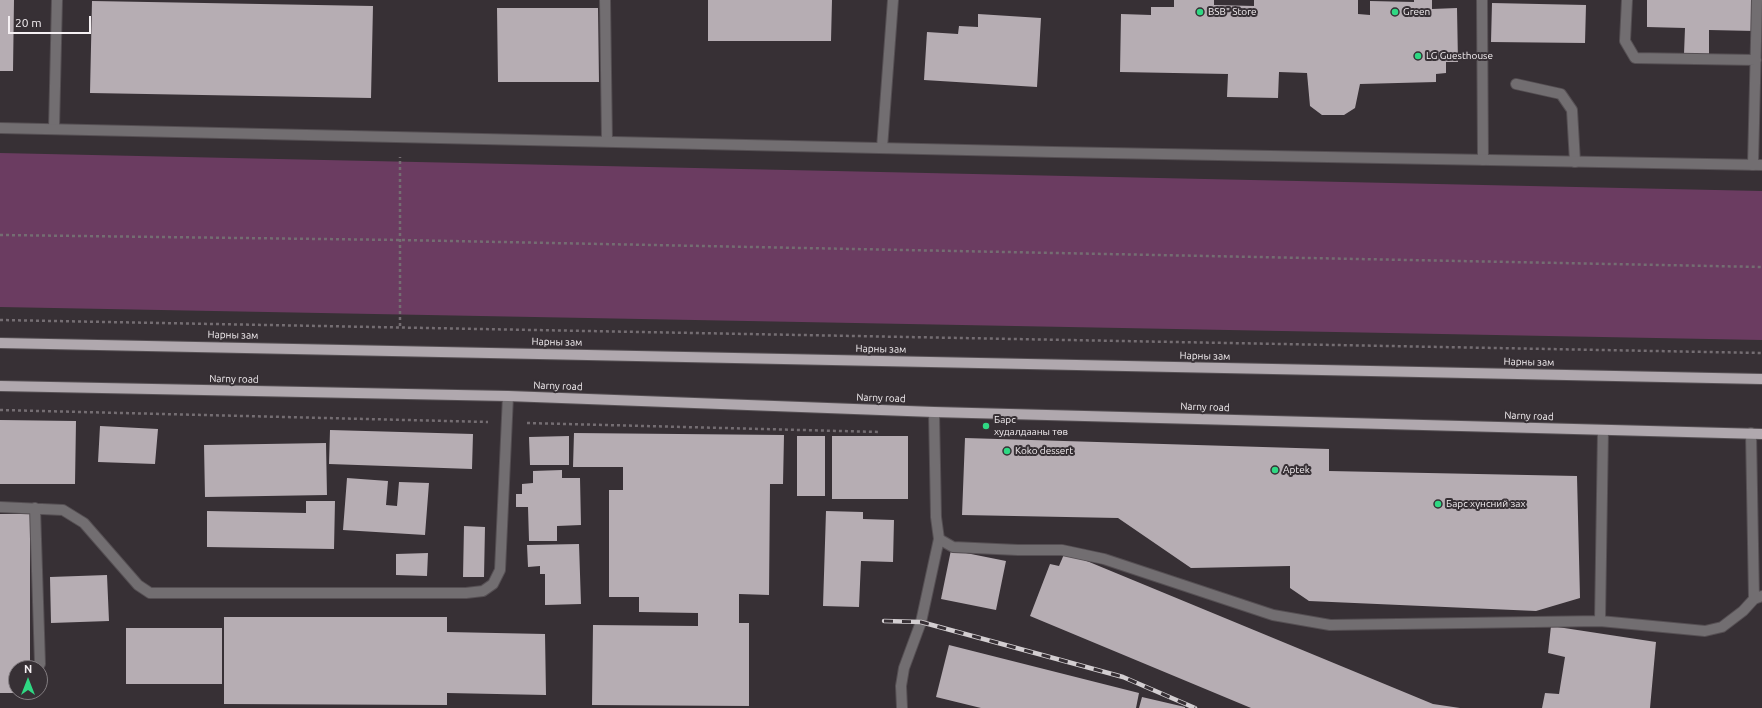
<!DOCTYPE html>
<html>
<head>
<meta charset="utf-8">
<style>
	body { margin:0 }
	#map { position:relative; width:1762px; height:708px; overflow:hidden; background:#373035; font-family:Ubuntu,sans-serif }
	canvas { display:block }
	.north { position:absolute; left:8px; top:660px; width:40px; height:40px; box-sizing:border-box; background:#373035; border:1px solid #837d81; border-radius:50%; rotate:0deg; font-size:11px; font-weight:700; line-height:16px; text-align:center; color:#f5f0f3 }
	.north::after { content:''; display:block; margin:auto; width:14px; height:18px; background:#2fd883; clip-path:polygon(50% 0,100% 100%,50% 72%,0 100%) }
	.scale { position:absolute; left:8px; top:16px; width:83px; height:18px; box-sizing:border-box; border:2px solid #f5f0f3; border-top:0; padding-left:5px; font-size:12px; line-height:14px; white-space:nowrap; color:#f5f0f3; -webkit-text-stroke:3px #373035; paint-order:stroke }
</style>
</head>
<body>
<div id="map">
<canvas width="1762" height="708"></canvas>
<div class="north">N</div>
<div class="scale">20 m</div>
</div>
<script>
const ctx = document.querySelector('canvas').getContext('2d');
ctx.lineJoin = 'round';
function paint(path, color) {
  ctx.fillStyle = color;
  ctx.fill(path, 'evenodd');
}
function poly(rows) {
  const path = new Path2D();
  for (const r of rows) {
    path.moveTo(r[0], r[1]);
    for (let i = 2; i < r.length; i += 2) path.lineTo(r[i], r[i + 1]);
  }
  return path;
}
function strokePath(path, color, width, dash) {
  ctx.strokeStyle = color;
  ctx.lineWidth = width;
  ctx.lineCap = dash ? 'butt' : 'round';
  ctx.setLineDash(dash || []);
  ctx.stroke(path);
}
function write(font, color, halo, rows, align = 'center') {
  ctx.font = font + ' Ubuntu,sans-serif';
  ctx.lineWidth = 4;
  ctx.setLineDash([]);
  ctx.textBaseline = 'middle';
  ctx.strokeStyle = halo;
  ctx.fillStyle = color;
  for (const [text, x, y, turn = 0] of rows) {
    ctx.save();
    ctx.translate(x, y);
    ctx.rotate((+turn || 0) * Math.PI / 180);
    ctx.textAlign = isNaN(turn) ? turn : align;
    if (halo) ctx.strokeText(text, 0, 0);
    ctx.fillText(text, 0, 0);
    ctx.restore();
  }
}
paint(poly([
	[0,153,1762,191,1762,340,0,307]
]), '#6b3c61');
paint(poly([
	[0,0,14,0,13,71,0,71],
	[708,0,832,0,831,41,708,41],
	[1174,0,1214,0,1214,5,1254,6,1254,0,1358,0,1358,14,1370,15,1370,1,1414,2,1414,0,1432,0,1432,9,1457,8,1458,62,1446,62,1446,73,1436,74,1436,82,1360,84,1355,108,1344,115,1322,115,1310,106,1307,73,1279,72,1278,98,1227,97,1228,74,1120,72,1121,14,1151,15,1151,7,1174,7],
	[1647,0,1756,0,1755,31,1709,30,1709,54,1684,54,1685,28,1647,27],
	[92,1,373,6,371,98,90,93],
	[1492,3,1586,5,1585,43,1491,42],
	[497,8,598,8,599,82,498,82],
	[978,14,1041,18,1037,87,924,80,927,32,958,34,959,26,978,27],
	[0,420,76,421,75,484,0,484],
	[100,426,158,429,155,464,98,462],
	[330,430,473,434,472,469,329,464],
	[574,433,784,435,783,484,770,484,769,595,739,594,739,623,749,623,749,706,592,705,593,625,698,626,698,613,639,612,639,597,609,597,609,490,623,490,623,467,573,467],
	[569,436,569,465,530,465,529,437],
	[797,436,825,436,825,496,797,496],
	[832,436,908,436,908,499,832,499],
	[965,438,1329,449,1329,471,1577,476,1580,598,1536,611,1309,601,1290,588,1290,566,1191,568,1118,518,962,515],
	[326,443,327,495,205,497,204,445],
	[562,470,562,478,580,478,581,525,557,526,557,541,529,541,528,507,516,507,516,494,522,494,522,484,533,483,533,471],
	[347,478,388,481,386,505,397,506,399,482,429,483,425,535,343,530],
	[306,501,335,501,334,549,207,547,207,511,306,513],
	[826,511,863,512,863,519,894,520,893,562,861,561,859,607,823,606],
	[0,514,30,514,30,668,16,668,16,693,0,693],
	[464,526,485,527,484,577,463,577],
	[579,544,581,604,545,605,545,574,540,574,540,566,528,567,527,545],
	[951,550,1006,561,996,610,941,599],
	[1065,552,1433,704,1460,708,1251,708,1030,616,1050,564,1059,566],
	[428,553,427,576,396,575,396,554],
	[107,575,109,621,51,623,50,577],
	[224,617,447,617,447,632,545,634,546,695,447,693,447,705,224,704],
	[1551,626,1656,642,1650,708,1542,708,1545,693,1559,694,1565,657,1548,653],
	[126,628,222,628,222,684,126,684],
	[949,645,1139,693,1136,708,981,708,936,697],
	[1142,697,1185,707,1185,708,1139,708]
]), '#b6adb3');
const service = poly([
	[605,0,607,141],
	[1482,0,1483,160],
	[1627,0,1625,41,1635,58,1756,60],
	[1516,84,1561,94,1572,110,1575,162],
	[54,129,57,0],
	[882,148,893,0],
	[1753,165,1757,0],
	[934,412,936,517,939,539,953,547,1018,550,1062,550,1104,559,1273,615,1330,625,1600,621,1603,430],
	[1751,433,1754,599,1762,596],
	[0,507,63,510,84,523,138,585,150,593,466,593,483,591,493,584,500,570,508,396],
	[35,508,40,664],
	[1600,621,1705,631,1722,627,1743,611,1754,599],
	[902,708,901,686,904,668,921,622,939,539]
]);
const tertiary = poly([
	[0,128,1054,152,1762,165]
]);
const primary = poly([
	[0,343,1762,379],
	[0,386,508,396,934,412,1762,434]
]);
strokePath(service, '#554f53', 12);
strokePath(tertiary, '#554f53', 12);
strokePath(primary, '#554f53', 12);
strokePath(poly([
	[0,235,400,240,1762,267],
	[0,320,1762,353],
	[400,326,400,157],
	[0,410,488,422],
	[527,423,880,432]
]), '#746d72', 2.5, [3, 3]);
strokePath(service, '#726e71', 10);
strokePath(tertiary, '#726e71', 10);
strokePath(primary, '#b0a8ae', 10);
const rail = poly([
	[884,621,921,622,1123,677,1195,708]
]);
strokePath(rail, '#d3ced1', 4.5);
strokePath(rail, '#373035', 3, [9]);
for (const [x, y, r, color] of [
	[1200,12,4,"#2fd883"],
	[1395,12,4,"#2fd883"],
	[1418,56,4,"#2fd883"],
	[986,426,4,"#2fd883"],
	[1007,451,4,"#2fd883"],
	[1275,470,4,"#2fd883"],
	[1438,504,4,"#2fd883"]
]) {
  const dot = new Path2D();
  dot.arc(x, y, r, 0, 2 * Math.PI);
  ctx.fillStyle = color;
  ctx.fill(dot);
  strokePath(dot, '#373035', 1.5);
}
write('10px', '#f5f0f3', '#373035', [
	["BSB\" Store",1208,12],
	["Green",1403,12],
	["LG Guesthouse",1426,56],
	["Барс",994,420],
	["худалдааны төв",994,432],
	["Koko dessert",1015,451],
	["Aptek",1283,470],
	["Барс хүнсний зах",1446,504]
], 'left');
write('10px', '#f5f0f3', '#373035', [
	["Нарны зам",233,335,1],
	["Нарны зам",557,342,1],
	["Нарны зам",881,349,1],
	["Нарны зам",1205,356,1],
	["Нарны зам",1529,362,1],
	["Narny road",234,379,1],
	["Narny road",558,386,2],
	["Narny road",881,398,2],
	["Narny road",1205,407,2],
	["Narny road",1529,416,2]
]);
</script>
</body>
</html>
